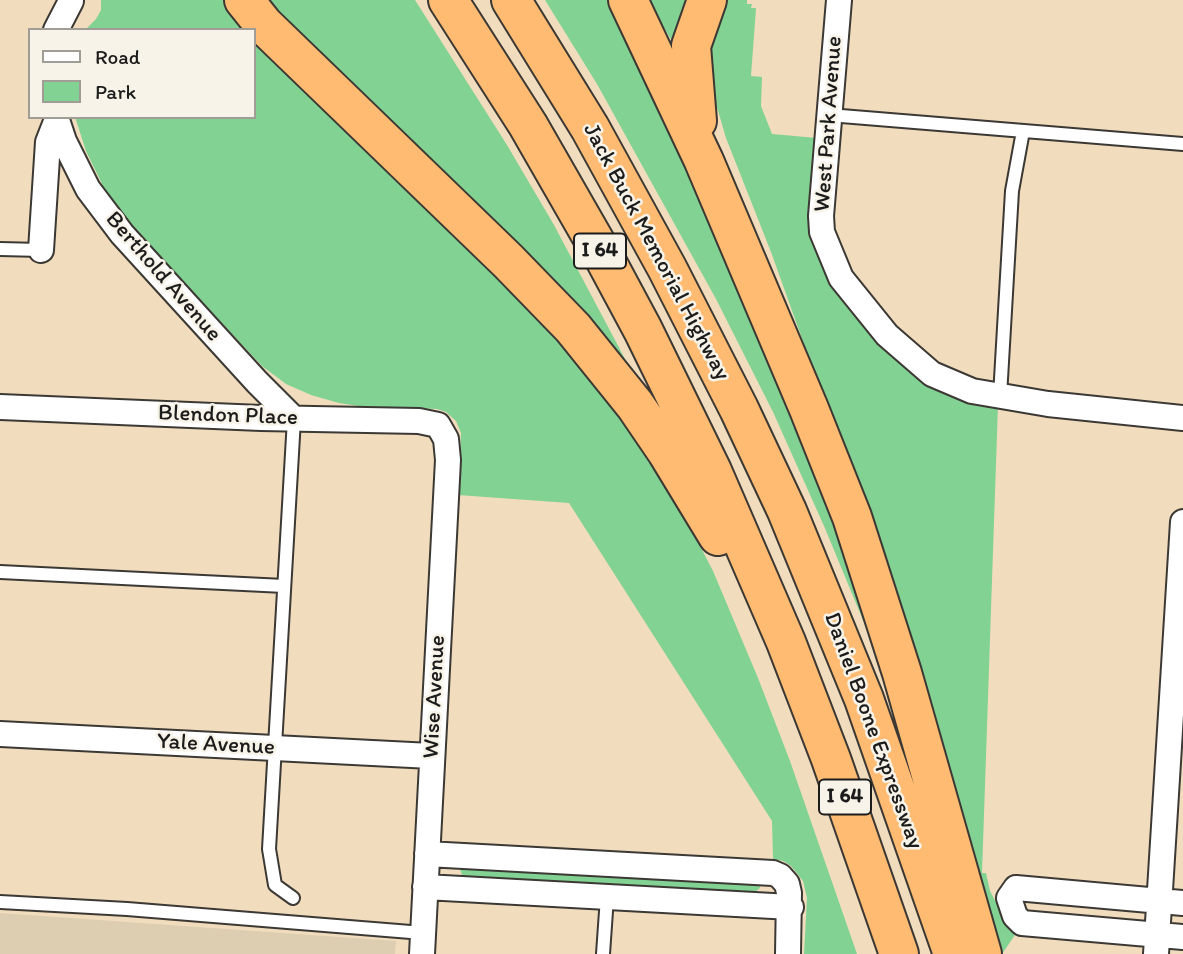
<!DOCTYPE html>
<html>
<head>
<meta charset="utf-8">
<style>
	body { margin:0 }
	#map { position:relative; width:1183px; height:954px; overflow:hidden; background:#f1ddbe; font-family:Itim,sans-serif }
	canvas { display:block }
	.legend { position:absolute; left:28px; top:28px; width:228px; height:91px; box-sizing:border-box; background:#f7f3e8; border:2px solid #9f9d96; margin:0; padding:9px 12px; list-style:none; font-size:21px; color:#1c1c1c }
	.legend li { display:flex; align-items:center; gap:14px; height:35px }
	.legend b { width:35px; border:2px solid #9f9d96 }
</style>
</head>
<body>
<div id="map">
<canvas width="1183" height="954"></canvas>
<ul class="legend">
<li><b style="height:9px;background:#fff"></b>Road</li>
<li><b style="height:19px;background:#82d293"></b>Park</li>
</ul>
</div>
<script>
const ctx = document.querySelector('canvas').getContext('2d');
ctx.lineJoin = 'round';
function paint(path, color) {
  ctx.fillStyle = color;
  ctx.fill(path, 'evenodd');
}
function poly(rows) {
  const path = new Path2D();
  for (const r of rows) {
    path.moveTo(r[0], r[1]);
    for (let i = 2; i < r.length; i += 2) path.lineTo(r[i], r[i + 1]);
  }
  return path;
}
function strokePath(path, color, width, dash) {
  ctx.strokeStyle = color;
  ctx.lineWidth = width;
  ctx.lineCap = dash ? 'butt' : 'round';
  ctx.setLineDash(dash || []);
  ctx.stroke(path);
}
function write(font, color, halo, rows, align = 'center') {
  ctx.font = font + ' Itim,sans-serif';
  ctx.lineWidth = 5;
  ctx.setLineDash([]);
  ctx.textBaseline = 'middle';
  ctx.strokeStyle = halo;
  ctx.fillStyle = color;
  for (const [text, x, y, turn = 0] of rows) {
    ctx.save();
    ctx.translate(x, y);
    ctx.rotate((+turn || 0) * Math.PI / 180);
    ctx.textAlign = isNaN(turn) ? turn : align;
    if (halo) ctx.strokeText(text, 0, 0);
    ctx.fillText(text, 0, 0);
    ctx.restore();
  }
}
paint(poly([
	[0,913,396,941,395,954,0,954]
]), '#ddceb1');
paint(poly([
	[101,0,223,0,245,30,85,30,96,19,101,10],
	[259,0,415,0,507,145,554,225,641,389],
	[545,0,611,0,699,200,749,301,797,410,884,671,824,526,773,412,716,299,597,84],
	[646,0,691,0,675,44,672,41],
	[719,0,747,0,747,4,752,4,751,8,756,8,751,76,762,77,761,106,772,134,817,138,813,217,890,348,998,405,982,873,986,873,990,891,1008,925,1017,932,1002,954,999,954,819,386,771,252,726,138,714,97,706,56],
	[254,38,551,327,610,397,676,500,713,571,758,678,790,761,857,954,804,954,807,898,803,881,791,866,783,861,773,859,772,821,569,503,458,495,461,433,456,421,446,412,437,409,358,406,339,403,311,395,286,384,262,366,129,224,105,190,86,151,75,117,254,117],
	[459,866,758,880,760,888,754,893,470,879,462,875]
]), '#82d293');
const lane = poly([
	[829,115,1183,144],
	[0,249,41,250],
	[1000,396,1012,191,1023,131],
	[0,572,284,586],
	[293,898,275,885,269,849,294,419],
	[0,902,127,909,423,933],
	[603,954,607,897]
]);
const street = poly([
	[839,0,821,216,822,232,841,278,887,335,932,374,972,391,1048,404,1183,418],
	[56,30,71,1],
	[56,117,64,141,88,189,122,234,257,382,294,419],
	[41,250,48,142,57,119],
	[0,407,261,418,419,421,438,425,446,439,448,460,422,954],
	[0,734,431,756],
	[427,854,773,873,780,876,787,884,789,893,788,954],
	[425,887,791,907],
	[1183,903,1016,888,1009,898,1015,916,1022,923,1183,937],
	[1156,954,1183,522]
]);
const highway = poly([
	[244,0,264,25,508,261,573,328,635,405,667,452,718,536],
	[448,0,528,125,606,261,643,330,712,471,786,642,831,759,899,954],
	[511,0,590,128,667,268,739,409,787,511,864,699,953,954],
	[628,0,704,161,809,409,852,517,902,673,982,954],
	[697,121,691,46,707,0]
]);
strokePath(lane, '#3c3934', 16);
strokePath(street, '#3c3934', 28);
strokePath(highway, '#3c3934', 42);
strokePath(lane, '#fff', 12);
strokePath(street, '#fff', 24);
strokePath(highway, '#ffbb71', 38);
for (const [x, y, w] of [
	[600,251,52],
	[845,797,52]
]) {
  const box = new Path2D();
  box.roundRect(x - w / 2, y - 17.5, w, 35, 5);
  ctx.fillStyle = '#f7f3e8';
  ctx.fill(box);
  strokePath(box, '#1c1c1c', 2);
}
write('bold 21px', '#1c1c1c', null, [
	["I 64",600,251],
	["I 64",845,797]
]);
write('23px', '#1c1c1c', '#f7f3e8', [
	["West Park Avenue",829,124,-86],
	["Jack Buck Memorial Highway",656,252,62],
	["Berthold Avenue",163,277,49],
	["Blendon Place",228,416,2],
	["Wise Avenue",435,697,-87],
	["Daniel Boone Expressway",873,731,70],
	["Yale Avenue",216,745,3]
]);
</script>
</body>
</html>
